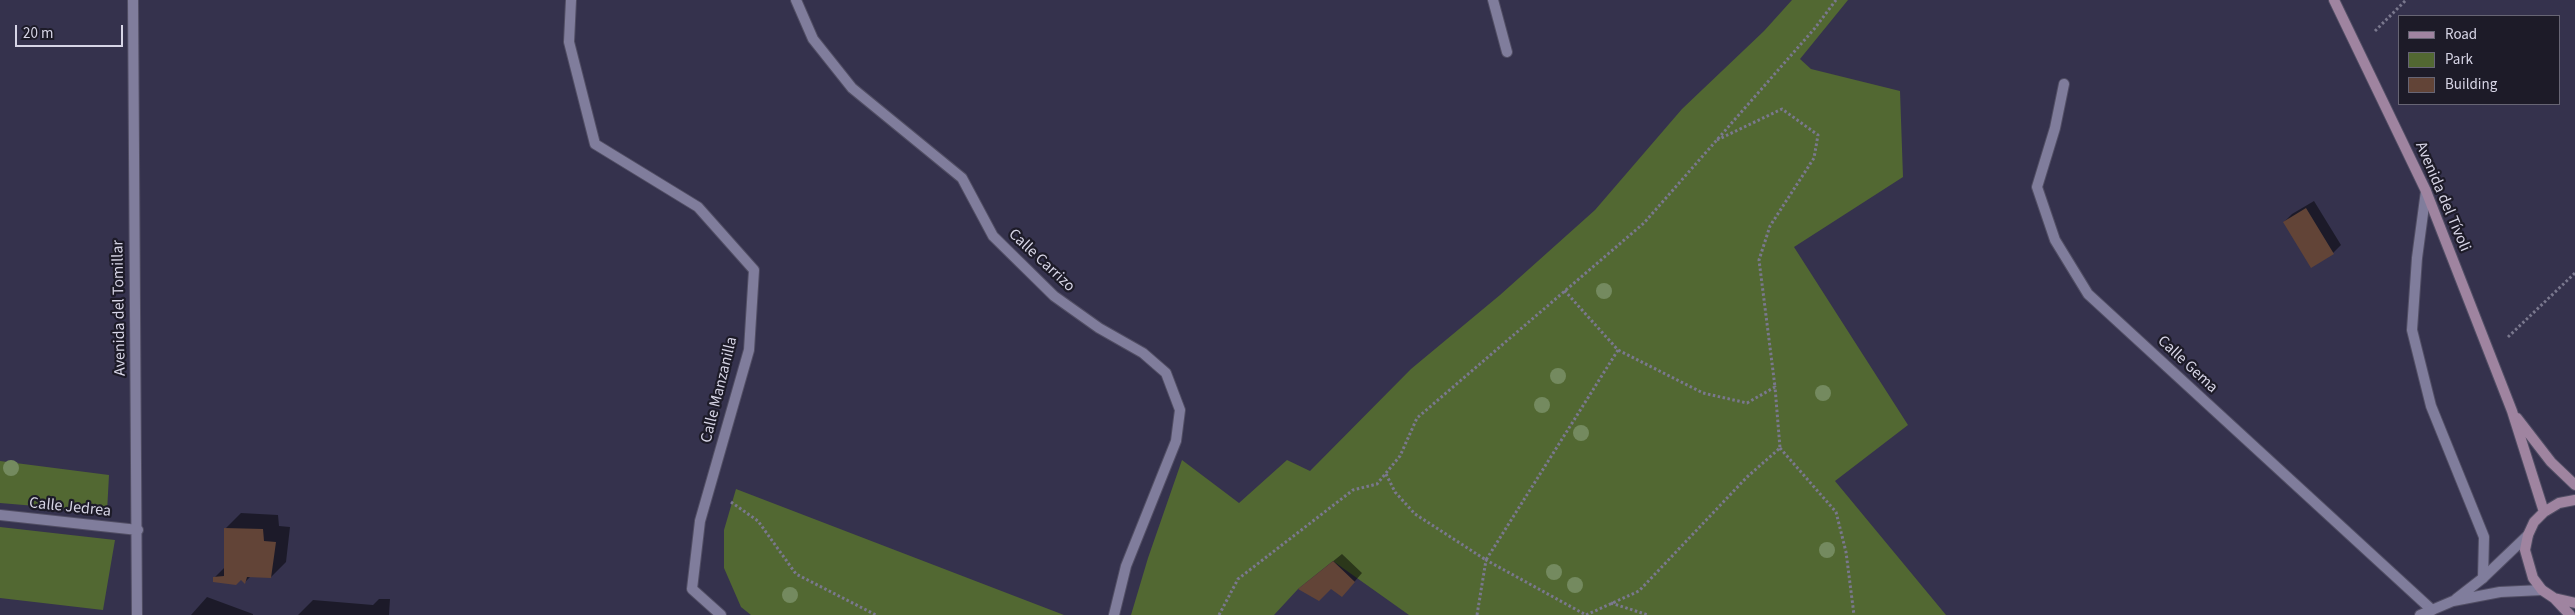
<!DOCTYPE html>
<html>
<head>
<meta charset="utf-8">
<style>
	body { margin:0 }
	#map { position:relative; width:2575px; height:615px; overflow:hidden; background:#35324d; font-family:"Source Sans 3",sans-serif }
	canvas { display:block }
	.legend { position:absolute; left:2398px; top:15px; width:162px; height:90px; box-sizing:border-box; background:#1d1b28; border:1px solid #676574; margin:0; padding:6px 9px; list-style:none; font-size:15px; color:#d7d5e6 }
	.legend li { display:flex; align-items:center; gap:10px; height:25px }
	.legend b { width:25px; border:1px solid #676574 }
	.scale { position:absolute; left:15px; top:25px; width:108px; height:22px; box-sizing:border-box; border:2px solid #d7d5e6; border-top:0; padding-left:6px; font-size:15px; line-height:18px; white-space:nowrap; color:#d7d5e6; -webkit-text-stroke:4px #1d1b28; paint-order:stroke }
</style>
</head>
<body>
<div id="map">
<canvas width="2575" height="615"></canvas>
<ul class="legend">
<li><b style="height:6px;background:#9f84a0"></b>Road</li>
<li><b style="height:14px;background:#526832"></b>Park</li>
<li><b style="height:14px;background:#624437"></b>Building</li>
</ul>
<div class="scale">20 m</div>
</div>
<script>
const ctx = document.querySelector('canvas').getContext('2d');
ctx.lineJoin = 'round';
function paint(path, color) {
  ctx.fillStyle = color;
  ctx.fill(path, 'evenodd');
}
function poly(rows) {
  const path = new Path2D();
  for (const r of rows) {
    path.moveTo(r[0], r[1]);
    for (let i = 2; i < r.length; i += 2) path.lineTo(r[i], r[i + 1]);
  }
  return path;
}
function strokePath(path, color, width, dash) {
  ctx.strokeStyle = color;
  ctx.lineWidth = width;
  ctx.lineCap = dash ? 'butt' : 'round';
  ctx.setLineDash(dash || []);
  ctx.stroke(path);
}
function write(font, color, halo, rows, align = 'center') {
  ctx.font = font + ' "Source Sans 3",sans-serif';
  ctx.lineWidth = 4.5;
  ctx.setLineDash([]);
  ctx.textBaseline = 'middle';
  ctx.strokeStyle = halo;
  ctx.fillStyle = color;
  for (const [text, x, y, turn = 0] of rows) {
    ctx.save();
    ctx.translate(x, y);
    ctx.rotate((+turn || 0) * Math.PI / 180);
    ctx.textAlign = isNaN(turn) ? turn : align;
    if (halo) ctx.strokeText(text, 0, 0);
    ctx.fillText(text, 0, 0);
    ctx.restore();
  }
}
paint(poly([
	[1792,0,1848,0,1800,59,1811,69,1900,91,1903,177,1794,247,1908,425,1835,481,1946,615,1409,615,1333,561,1298,589,1274,615,1131,615,1148,558,1182,460,1239,503,1287,460,1310,471,1411,369,1500,295,1595,210,1682,109,1764,31],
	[0,461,109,475,107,512,0,503],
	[736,489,1064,615,751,615,741,607,724,568,724,530],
	[0,527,115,540,103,610,0,598]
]), '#526832');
paint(poly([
	[2314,201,2341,245,2333,253,2284,222,2292,214],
	[241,513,278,515,279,526,290,527,286,562,271,577,251,576,245,582,241,579,214,578,225,567,225,529],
	[1342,554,1362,573,1349,588,1300,588],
	[207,597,253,614,253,615,191,615],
	[379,599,390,599,389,615,298,615,313,600,373,605]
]), '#0007');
paint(poly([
	[2306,208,2334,254,2311,268,2283,222],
	[224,528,263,529,264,541,276,542,271,578,247,577,245,584,241,580,236,585,213,582,213,577,224,576],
	[1333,561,1355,582,1342,597,1331,589,1319,601,1298,589]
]), '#624437');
const service = poly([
	[2426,191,2417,258,2412,330,2431,406,2484,537,2483,578]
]);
const minor = poly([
	[133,0,137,615],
	[571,0,569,42,595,144,698,207,754,270,749,350,700,521,692,589,721,615],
	[796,0,813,39,852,88,962,178,993,236,1054,296,1099,328,1143,353,1166,373,1180,410,1176,441,1126,566,1114,615],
	[1493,0,1507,52],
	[2064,84,2055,128,2037,187,2055,240,2088,294,2432,610],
	[0,515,138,530]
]);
const tertiary = poly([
	[2456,599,2483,578,2528,535],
	[2420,615,2453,601,2500,592,2542,590]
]);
const secondary = poly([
	[2334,0,2426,191,2512,411,2544,512],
	[2517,418,2551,462,2575,485],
	[2575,500,2559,503,2544,512,2534,522,2528,535,2525,550,2533,578,2542,590,2554,598,2575,603],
	[2555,599,2570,615]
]);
strokePath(service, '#514e64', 12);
strokePath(minor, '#514e64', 12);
strokePath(tertiary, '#514e64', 12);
strokePath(secondary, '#514e64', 12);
strokePath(poly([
	[2375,31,2406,0],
	[1717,140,1782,109,1818,135,1814,158,1770,226,1759,260,1775,387],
	[2508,337,2575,273],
	[1780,448,1836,512,1846,552,1854,615],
	[1386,474,1395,492,1415,514,1486,560,1618,350,1564,290],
	[731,502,758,521,796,574,876,615],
	[1611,603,1648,615],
	[1219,615,1238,579,1353,490,1377,484,1400,456,1417,418,1644,223,1815,28,1836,0],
	[1477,615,1486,560,1586,615,1639,591,1747,477,1780,448,1775,387,1747,403,1703,393,1618,350]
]), '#7a788e', 3, [2.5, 2.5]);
strokePath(service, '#807d9c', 10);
strokePath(minor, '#807d9c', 10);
strokePath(tertiary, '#807d9c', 10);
strokePath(secondary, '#9f84a0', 10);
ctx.fillStyle = '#748a5f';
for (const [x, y] of [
	[1604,291],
	[1558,376],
	[1823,393],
	[1542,405],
	[1581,433],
	[11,468],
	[1827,550],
	[1554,572],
	[1575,585],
	[790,595]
]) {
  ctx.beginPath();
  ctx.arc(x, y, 8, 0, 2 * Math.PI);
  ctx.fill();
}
write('16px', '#d7d5e6', '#1d1b28', [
	["Avenida del Tívoli",2442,197,67],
	["Calle Carrizo",1041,261,43],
	["Avenida del Tomillar",120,308,-91],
	["Calle Gema",2187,365,43],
	["Calle Manzanilla",720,390,-76],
	["Calle Jedrea",70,508,6]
]);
</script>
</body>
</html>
